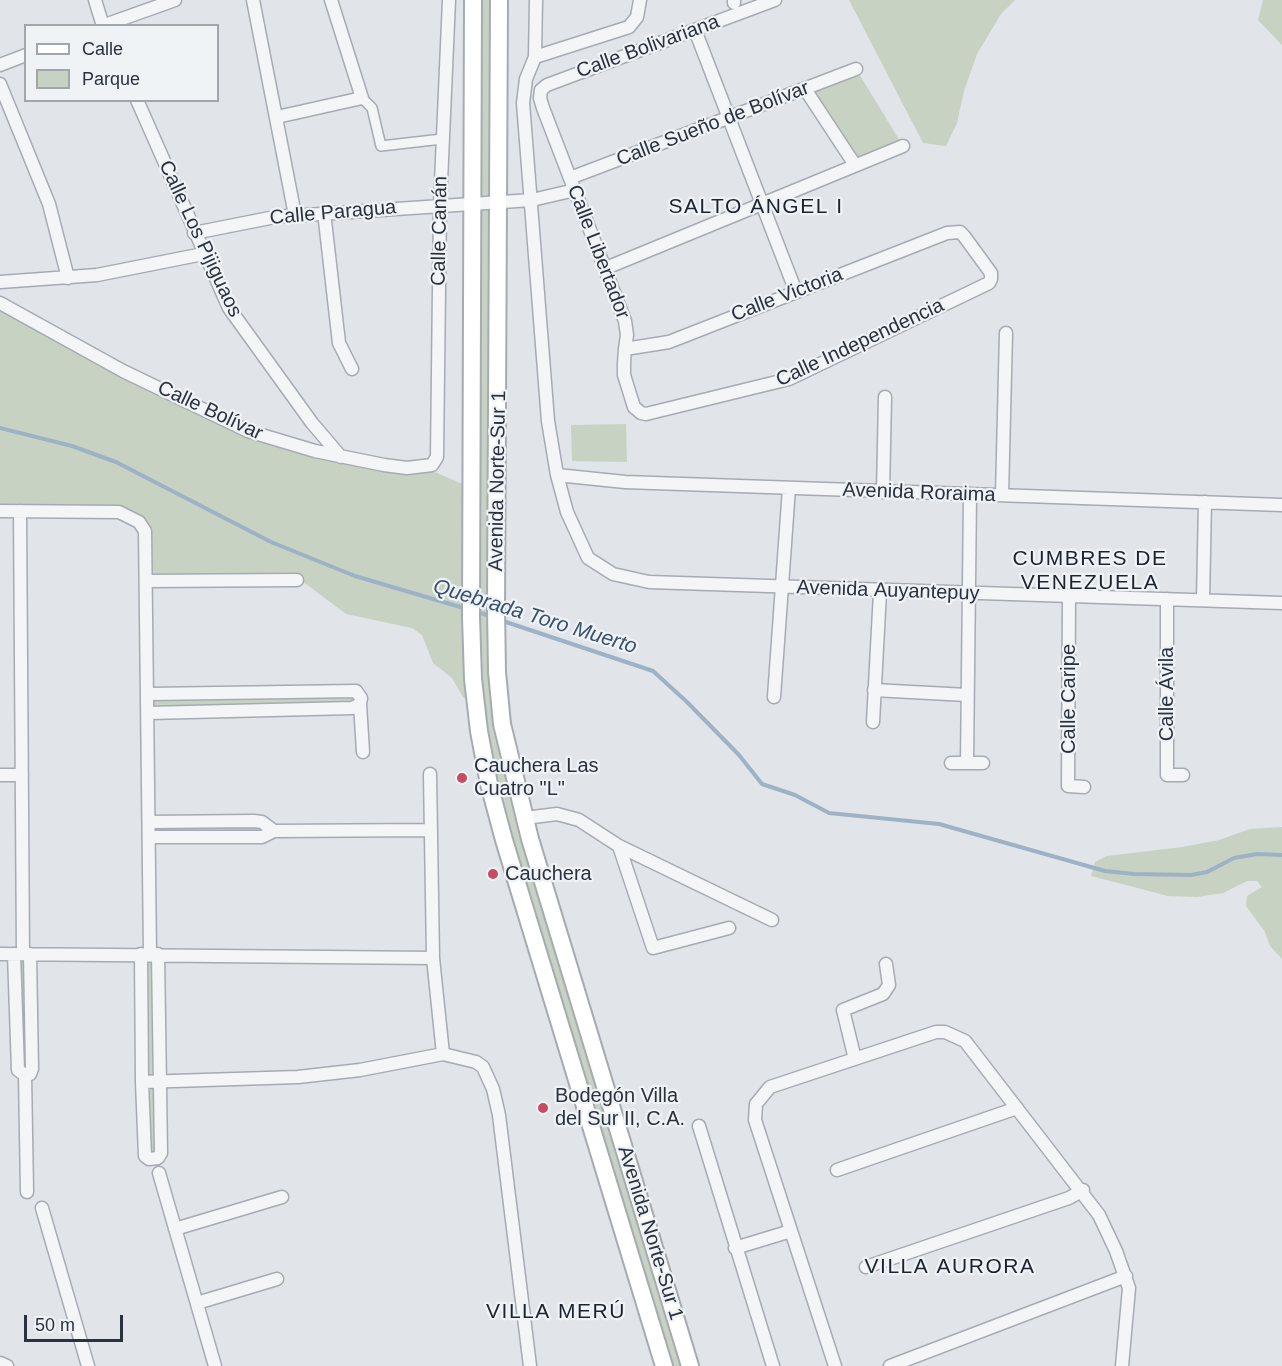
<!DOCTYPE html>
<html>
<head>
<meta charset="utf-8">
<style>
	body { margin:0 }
	#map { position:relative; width:1282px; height:1366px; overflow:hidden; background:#e1e4e9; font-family:Arial,sans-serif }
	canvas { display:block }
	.legend { position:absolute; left:24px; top:24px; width:195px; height:78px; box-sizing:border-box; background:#f0f3f6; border:2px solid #a1a6ad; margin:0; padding:8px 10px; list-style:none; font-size:18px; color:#2a323f }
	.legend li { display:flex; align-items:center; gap:12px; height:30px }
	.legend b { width:30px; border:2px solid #a1a6ad }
	.scale { position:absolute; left:24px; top:1315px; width:99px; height:27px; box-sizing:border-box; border:3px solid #2a323f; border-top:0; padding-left:8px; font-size:18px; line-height:21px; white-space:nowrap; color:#2a323f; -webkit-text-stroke:4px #f0f3f6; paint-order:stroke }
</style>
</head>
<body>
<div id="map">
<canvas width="1282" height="1366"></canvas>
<ul class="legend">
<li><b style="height:8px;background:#fff"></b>Calle</li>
<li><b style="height:16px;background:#c7d2c2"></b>Parque</li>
</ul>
<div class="scale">50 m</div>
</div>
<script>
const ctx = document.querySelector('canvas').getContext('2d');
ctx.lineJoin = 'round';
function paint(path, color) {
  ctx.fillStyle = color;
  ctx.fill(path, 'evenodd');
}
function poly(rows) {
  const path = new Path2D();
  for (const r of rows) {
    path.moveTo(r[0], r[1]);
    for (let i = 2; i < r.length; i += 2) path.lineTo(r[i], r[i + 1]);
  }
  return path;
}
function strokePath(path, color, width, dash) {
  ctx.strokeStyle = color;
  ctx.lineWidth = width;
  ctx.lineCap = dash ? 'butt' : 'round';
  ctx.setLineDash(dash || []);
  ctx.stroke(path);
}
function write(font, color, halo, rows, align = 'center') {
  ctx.font = font + ' Arial,sans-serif';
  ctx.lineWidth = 4.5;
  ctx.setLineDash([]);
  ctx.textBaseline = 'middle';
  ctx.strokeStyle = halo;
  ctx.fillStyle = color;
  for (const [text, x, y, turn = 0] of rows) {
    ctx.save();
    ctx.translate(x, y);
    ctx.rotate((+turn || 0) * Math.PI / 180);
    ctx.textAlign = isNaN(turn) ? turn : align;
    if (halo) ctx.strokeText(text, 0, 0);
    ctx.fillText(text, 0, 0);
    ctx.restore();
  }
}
paint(poly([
	[473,0,499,0,502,724,690,1366,664,1366,469,701,463,697,452,678,433,663,422,635,412,628,346,614,302,581,147,581,147,540,130,515,0,511,0,303,248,431,424,467,471,488],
	[849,0,1015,0,1001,14,977,54,964,91,957,123,946,146,923,143],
	[1263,0,1282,0,1282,45,1258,20],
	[856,69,903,146,855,165,805,89],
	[626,424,627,462,572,461,571,425],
	[356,691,360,704,149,713,149,694],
	[254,821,274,831,150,837,150,822],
	[1282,827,1282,959,1270,946,1265,932,1246,906,1247,896,1262,887,1257,881,1247,881,1223,893,1197,897,1168,896,1091,876,1095,862,1107,856,1182,847,1219,840,1250,829],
	[14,954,30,954,32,1069,19,1073],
	[141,954,158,954,161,1153,149,1159]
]), '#c7d2c2');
strokePath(poly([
	[0,428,72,446,116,462,271,542,355,576,467,609],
	[474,611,490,616],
	[500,620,653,671,687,702,739,755,762,784,795,795,829,813,939,824,1105,871,1134,874,1191,875,1207,872,1234,858,1257,854,1282,855]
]), '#9eb2c6', 4);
const pedestrian = poly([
	[362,98,372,108,381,146,442,139]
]);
const minor = poly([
	[95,0,103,26],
	[253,0,295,215],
	[536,0,535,57,526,79,523,103,548,421,557,475,567,512,588,558,613,574,649,582,1282,603],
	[734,3,734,0],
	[102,26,175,0],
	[695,30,796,292],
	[535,57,629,27,637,17,640,0],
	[0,65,26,55],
	[0,84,49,204,68,278],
	[805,89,855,165],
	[137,100,229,308,312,423,341,457],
	[277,117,362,98,331,0],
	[570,178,856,69],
	[324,212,339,343,352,369],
	[194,233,275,217,532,200,575,190],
	[606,268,903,146],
	[0,282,97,275,203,254],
	[0,303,123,371,248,431,315,451,384,465,407,468,432,465,437,457,440,205,449,0],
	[625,349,669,342,947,233,960,232,964,236,991,273,991,279,989,283,789,379,646,414,641,413,634,407,624,375,624,363,625,349,627,335,625,321,543,108,540,98,541,90,547,85,775,0],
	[557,475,625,482,1282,505],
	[883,492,885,397],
	[1002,495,1006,333],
	[0,511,119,512,139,522,145,531,150,954],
	[20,511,23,954],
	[147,581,297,580],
	[1069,596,1068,786,1084,787],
	[1167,599,1167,775,1183,775],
	[1203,600,1205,502],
	[874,690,967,695],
	[149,694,356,691,361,698,360,704,352,708,149,713],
	[774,697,789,488],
	[360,704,363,752],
	[873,722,880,592],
	[951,763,983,763],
	[967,763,970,494],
	[430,774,433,958,443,1054],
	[0,775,22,775],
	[525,818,557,814,579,820,619,846,772,920],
	[150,822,254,821,262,822,274,831],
	[150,837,262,837,274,831,430,830],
	[619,846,653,948,729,928],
	[0,954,433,958],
	[14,954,18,1070,25,1075],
	[141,954,142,1082,145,1156,149,1159,158,1158,161,1153,158,954],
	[855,1059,843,1010,883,994,889,985,886,964],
	[25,1075,30,1074,32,1069,30,954],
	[25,1075,27,1192],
	[142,1082,298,1077,360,1070,443,1054,476,1062,483,1067,493,1089,499,1115,530,1366],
	[699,1126,773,1366],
	[837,1170,1017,1108],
	[159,1173,215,1366],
	[42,1208,88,1366],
	[175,1229,282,1197],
	[735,1248,791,1231],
	[866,1267,1069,1198,1083,1190],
	[197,1303,277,1279],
	[0,1363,7,1366],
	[835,1366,755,1120,756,1104,770,1087,936,1032,945,1032,965,1041,1099,1215,1116,1251,1129,1288,1122,1366],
	[890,1366,1126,1276]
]);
const secondary = poly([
	[473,0,471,617,473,679,479,731,489,784,504,840,664,1366],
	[499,0,496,609,497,672,502,724,530,839,690,1366]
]);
strokePath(pedestrian, '#a6abb3', 12);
strokePath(minor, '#a6abb3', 15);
strokePath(secondary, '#a6abb3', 20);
strokePath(pedestrian, '#f3f5f7', 9);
strokePath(minor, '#f3f5f7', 12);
strokePath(secondary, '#fff', 16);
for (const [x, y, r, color] of [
	[462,778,6,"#c64d61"],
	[493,874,6,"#c64d61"],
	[543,1108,6,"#c64d61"]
]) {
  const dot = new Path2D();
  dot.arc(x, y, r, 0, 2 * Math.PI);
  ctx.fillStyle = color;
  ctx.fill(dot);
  strokePath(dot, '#f0f3f6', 2);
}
write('20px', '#2a323f', '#f0f3f6', [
	["Calle Bolivariana",648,47,-20],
	["Calle Sueño de Bolívar",713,124,-21],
	["Calle Paragua",333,213,-5],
	["Calle Canán",440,231,-89],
	["Calle Los Pijiguaos",200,239,65],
	["Calle Libertador",598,252,69],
	["Calle Victoria",787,295,-21],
	["Calle Independencia",860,343,-25],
	["Calle Bolívar",210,411,25],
	["Avenida Norte-Sur 1",498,481,-89],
	["Avenida Roraima",919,493,2],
	["Avenida Auyantepuy",888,591,2],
	["Calle Ávila",1167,694,-90],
	["Calle Caripe",1069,699,-90],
	["Avenida Norte-Sur 1",650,1233,73]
]);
write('20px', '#2a323f', '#f0f3f6', [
	["Cauchera Las",474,766],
	["Cuatro \"L\"",474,789],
	["Cauchera",505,874],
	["Bodegón Villa",555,1096],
	["del Sur II, C.A.",555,1119]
], 'left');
ctx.letterSpacing = '1.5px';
write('21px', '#1c2330', '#f0f3f6', [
	["SALTO ÁNGEL I",756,207],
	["CUMBRES DE",1090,559],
	["VENEZUELA",1090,583],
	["VILLA AURORA",950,1267],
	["VILLA MERÚ",556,1312]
]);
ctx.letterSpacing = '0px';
write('italic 21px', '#375171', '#f0f3f6', [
	["Quebrada Toro Muerto",535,617,17]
]);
</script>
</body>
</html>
